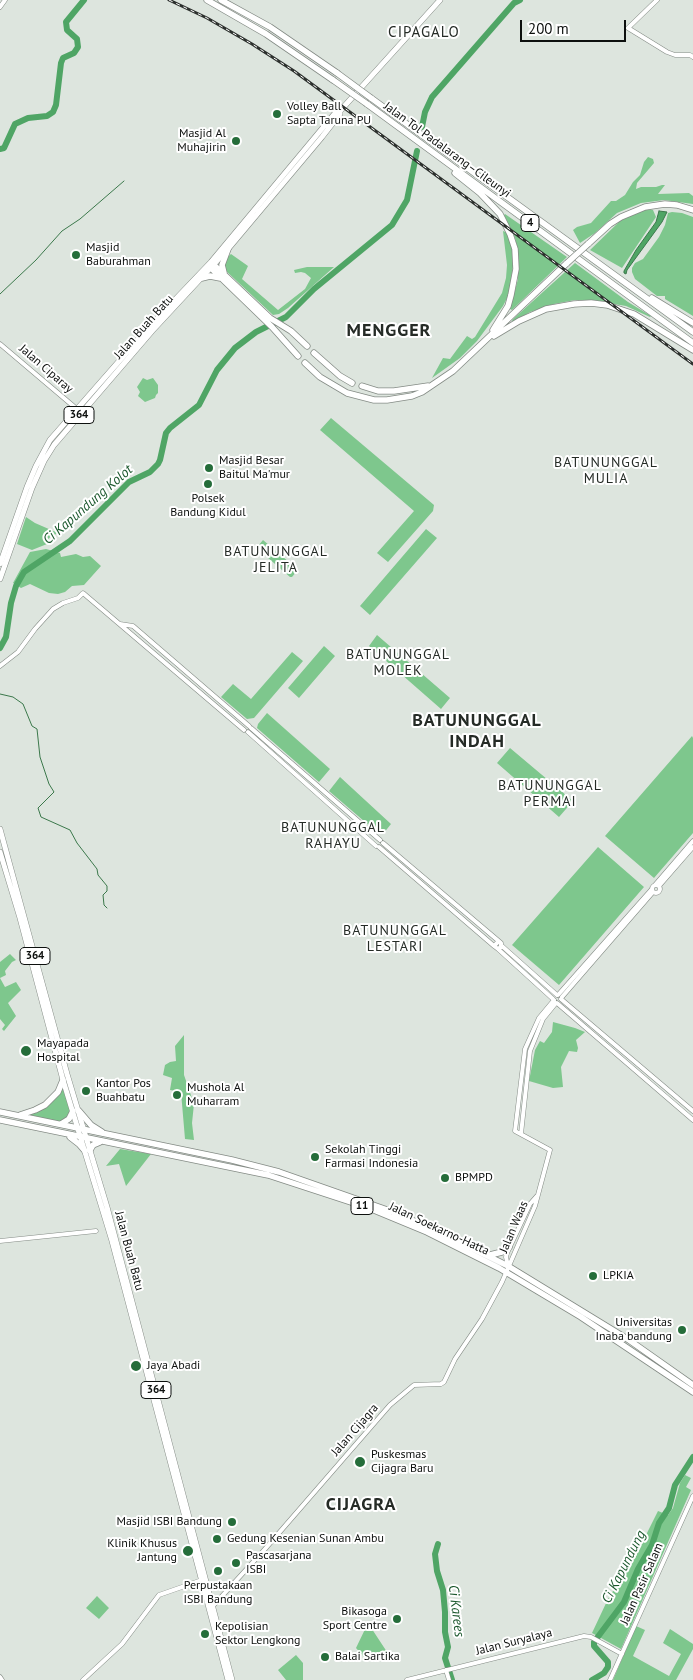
<!DOCTYPE html>
<html>
<head>
<meta charset="utf-8">
<style>
	body { margin:0 }
	#map { position:relative; width:693px; height:1680px; overflow:hidden; background:#dde5de; font-family:"PT Sans",sans-serif }
	canvas { display:block }
	.scale { position:absolute; left:520px; top:20px; width:106px; height:22px; box-sizing:border-box; border:2px solid #0d100e; border-top:0; padding-left:6px; font-size:15px; line-height:18px; white-space:nowrap; color:#0d100e; -webkit-text-stroke:4px #fff; paint-order:stroke }
</style>
</head>
<body>
<div id="map">
<canvas width="693" height="1680"></canvas>
<div class="scale">200 m</div>
</div>
<script>
const ctx = document.querySelector('canvas').getContext('2d');
ctx.lineJoin = 'round';
function paint(path, color) {
  ctx.fillStyle = color;
  ctx.fill(path, 'evenodd');
}
function poly(rows) {
  const path = new Path2D();
  for (const r of rows) {
    if (r.length === 3) {
      path.moveTo(r[0] + r[2], r[1]);
      path.arc(r[0], r[1], r[2], 0, 2 * Math.PI);
      continue;
    }
    path.moveTo(r[0], r[1]);
    for (let i = 2; i < r.length; i += 2) path.lineTo(r[i], r[i + 1]);
  }
  return path;
}
function strokePath(path, color, width, dash) {
  ctx.strokeStyle = color;
  ctx.lineWidth = width;
  ctx.lineCap = dash ? 'butt' : 'round';
  ctx.setLineDash(dash || []);
  ctx.stroke(path);
}
function write(font, color, halo, rows, align = 'center') {
  ctx.font = font + ' "PT Sans",sans-serif';
  ctx.lineWidth = 4;
  ctx.setLineDash([]);
  ctx.textBaseline = 'middle';
  ctx.strokeStyle = halo;
  ctx.fillStyle = color;
  for (const [text, x, y, turn = 0] of rows) {
    ctx.save();
    ctx.translate(x, y);
    ctx.rotate((+turn || 0) * Math.PI / 180);
    ctx.textAlign = isNaN(turn) ? turn : align;
    if (halo) ctx.strokeText(text, 0, 0);
    ctx.fillText(text, 0, 0);
    ctx.restore();
  }
}
paint(poly([
	[648,157,653,159,654,163,637,183,636,189,641,187,656,187,662,185,665,185,658,194,689,193,693,196,693,204,664,200,641,203,617,213,595,233,580,243,573,230,577,227,591,223,611,201,616,201,625,195,633,182,640,175,644,162],
	[648,209,653,210,656,217,622,268,590,250,620,221,635,213],
	[672,212,682,213,693,217,693,316,665,299,665,296,657,296,635,279,632,272,632,268,635,263,643,259,659,237,665,225,668,213],
	[505,214,567,257,512,310,508,308,512,302,518,279,518,253,515,238,504,215],
	[503,231,508,233,512,249,513,266,509,294,503,306,477,341,460,358,432,378,443,358,450,359,467,336,472,339,475,337,502,293,506,278,507,265],
	[231,254,248,266,242,279,278,310,305,289,311,278,305,273,301,272,295,273,294,270,307,267,334,267,288,308,279,314,273,315,225,270,223,261],
	[575,263,628,302,651,316,650,317,626,306,596,301,575,300,554,304,530,312,513,322,512,320],
	[143,378,147,380,153,378,158,385,158,393,156,395,155,398,145,402,138,396,140,392,137,387],
	[331,418,434,505,433,511,388,562,377,553,414,511,320,430],
	[26,517,35,523,58,533,49,538,47,544,32,550,17,544],
	[426,529,437,538,370,615,360,606],
	[263,540,296,568,297,571,292,577,290,577,259,550,258,546],
	[46,549,60,553,61,557,76,554,83,557,90,556,101,566,84,585,72,586,65,592,58,594,49,593,30,584,21,588,13,583,30,552],
	[377,635,450,698,441,709,369,646],
	[324,646,335,656,299,698,288,688],
	[292,652,303,661,254,718,247,719,221,697,233,684,251,699],
	[267,713,330,769,319,782,257,728,258,724],
	[692,736,693,738,693,833,654,878,605,836],
	[510,748,573,801,559,817,497,763],
	[340,777,391,824,383,834,379,834,329,791],
	[598,847,644,887,559,985,512,945],
	[10,954,16,960,12,962,5,971,6,975,0,978,5,987,16,982,21,990,8,1003,16,1016,4,1031,2,1029,5,1025,0,1019,0,962],
	[553,1022,575,1028,585,1032,576,1040,578,1048,577,1052,569,1051,561,1067,563,1087,553,1088,529,1081,535,1050,540,1041,544,1043,552,1032],
	[184,1035,184,1075,194,1104,192,1123,194,1140,185,1139,181,1092,170,1090,172,1078,163,1075,165,1065,170,1062,176,1061,175,1046],
	[64,1081,73,1111,69,1116,59,1123,20,1116,40,1108],
	[120,1149,151,1154,126,1186,119,1164,106,1166],
	[685,1475,691,1478,686,1487,691,1490,621,1649,592,1633,608,1599,638,1551,658,1511,668,1515,673,1508,680,1483],
	[97,1596,109,1608,99,1619,86,1608],
	[368,1623,387,1652,364,1657,356,1648],
	[636,1626,645,1630,633,1656,669,1676,681,1654,663,1643,670,1629,693,1644,693,1649,676,1680,613,1680],
	[296,1655,303,1663,303,1680,286,1680,278,1670]
]), '#7ec78d');
const water = poly([
	[659,211,667,212,662,222,627,270,626,274,624,273,624,271,636,250,656,222,659,211]
]);
paint(water, '#4fa565');
strokePath(water, '#3b784b', 1);
strokePath(poly([
	[0,294,36,260,62,231,80,219,124,181],
	[0,694,13,697,23,704,32,726,37,729,40,757,49,784,54,792,38,808,41,817,70,830,77,843,97,869,98,875,107,886,107,891,103,895,104,905,107,908]
]), '#3b784b', 1);
strokePath(poly([
	[422,127,425,112,432,97,514,3,520,0],
	[0,149,4,148,15,124,28,118,47,116,53,112,56,105,61,63,63,58,74,53,78,47,77,39,67,30,66,22,84,0],
	[0,648,6,637,11,603,16,586,24,572,70,541,129,482,150,472,158,464,160,460,166,433,170,428,199,405,217,370,235,348,256,332,286,317,314,289,392,225,407,200,417,151],
	[438,1544,435,1554,437,1571,443,1590,445,1612,445,1632,448,1647,445,1658,452,1680],
	[592,1680,604,1673,608,1667,608,1662,594,1646,594,1642,624,1602,638,1569,652,1545,659,1523,669,1508,675,1485,693,1457]
]), '#4fa565', 6);
const minor = poly([
	[657,0,628,28,667,52,675,55,690,55,693,57],
	[0,7,5,0],
	[0,344,78,410],
	[120,624,133,626,249,726],
	[0,666,18,652,35,629,53,609,63,603,78,598,83,593,244,730],
	[251,728,380,840],
	[248,732,376,846],
	[383,843,501,943,501,947,498,949,494,946,498,942],
	[379,847,494,946],
	[655,885,693,841],
	[656,889,4],
	[659,886,693,847],
	[502,946,557,995],
	[498,949,553,999],
	[558,995,652,889],
	[562,997,653,892],
	[561,999,693,1111],
	[557,1003,693,1120],
	[521,1134,530,1051,543,1019,556,1003],
	[0,1241,96,1231],
	[508,1266,506,1257,507,1253,530,1204,537,1196],
	[212,1607,265,1549,390,1405,414,1385,441,1384,444,1382,455,1359,482,1319,502,1282,535,1206,550,1150,515,1131,525,1049,539,1018,554,1000],
	[446,1670,449,1680],
	[0,1677,2,1680],
	[83,1680,122,1644,159,1595,202,1580],
	[407,1680,584,1636,591,1637,622,1654],
	[610,1680,693,1496]
]);
const major = poly([
	[0,564,27,487,36,466,50,440,149,327,211,262,336,112,340,111],
	[0,579,32,488,44,461,54,445,152,331,228,249,322,137,340,114,340,111,440,0],
	[0,829,67,1074,107,1207,232,1680],
	[0,852,20,918,63,1080,112,1241,228,1680]
]);
const highway = poly([
	[207,0,266,34,333,80],
	[221,0,270,27,337,73],
	[371,98,693,332],
	[367,104,693,343],
	[455,173,480,193,500,214,510,234,515,249,516,269,511,295,508,306,493,330],
	[588,244,610,224,621,217,645,207,665,204,677,205,693,210],
	[214,265,270,318,291,331,307,346],
	[211,268,272,327,298,356],
	[224,273,222,265,228,249],
	[202,278,210,276,220,278],
	[652,298,693,323],
	[494,336,519,321,546,309,574,304,591,303,607,305,634,314,693,350],
	[314,353,340,376,352,383],
	[305,363,320,377,347,393,374,400,387,400,412,396,422,392,453,371,567,263],
	[362,386,378,391,394,391,428,386],
	[79,1111,91,1125,102,1132],
	[0,1112,232,1160,279,1172,393,1212,437,1231,508,1266,629,1340,693,1385],
	[20,1115,35,1110,45,1105,58,1092,63,1080],
	[0,1120,268,1175,369,1208,427,1232,499,1268,581,1317,693,1392],
	[61,1124,69,1119,73,1111],
	[70,1137,79,1144,85,1151],
	[90,1150,93,1145,100,1142],
	[490,1255,502,1252,509,1247]
]);
strokePath(minor, '#848b85', 5);
strokePath(major, '#848b85', 6);
strokePath(highway, '#848b85', 7);
strokePath(minor, '#fff', 4);
strokePath(major, '#fff', 5);
strokePath(highway, '#fff', 5.5);
const rail = poly([
	[169,0,207,18,252,44,294,71,693,364]
]);
strokePath(rail, '#2c302d', 3);
strokePath(rail, '#fff', 1, [4]);
const highwayBridge = poly([
	[337,73,371,98],
	[333,80,367,104],
	[567,263,588,244]
]);
strokePath(highwayBridge, '#848b85', 7, []);
strokePath(highwayBridge, '#fff', 5.5);
for (const [x, y, r, color] of [
	[277,114,5,"#256d3a"],
	[236,141,5,"#256d3a"],
	[76,255,5,"#256d3a"],
	[209,468,5,"#256d3a"],
	[208,484,5,"#256d3a"],
	[26,1051,6,"#256d3a"],
	[86,1091,5,"#256d3a"],
	[177,1095,5,"#256d3a"],
	[315,1157,5,"#256d3a"],
	[445,1178,5,"#256d3a"],
	[593,1276,5,"#256d3a"],
	[682,1330,5,"#256d3a"],
	[136,1366,6,"#256d3a"],
	[360,1462,6,"#256d3a"],
	[232,1522,5,"#256d3a"],
	[217,1539,5,"#256d3a"],
	[188,1551,6,"#256d3a"],
	[236,1563,5,"#256d3a"],
	[218,1571,5,"#256d3a"],
	[397,1619,5,"#256d3a"],
	[205,1634,5,"#256d3a"],
	[325,1657,5,"#256d3a"]
]) {
  const dot = new Path2D();
  dot.arc(x, y, r, 0, 2 * Math.PI);
  ctx.fillStyle = color;
  ctx.fill(dot);
  strokePath(dot, '#fff', 2);
}
for (const [x, y, w] of [
	[530,223,18],
	[79,415,30],
	[35,956,30],
	[362,1206,22],
	[156,1390,30]
]) {
  const box = new Path2D();
  box.roundRect(x - w / 2, y - 8.5, w, 17, 4);
  ctx.fillStyle = '#fff';
  ctx.fill(box);
  strokePath(box, '#0d100e', 1);
}
write('bold 11px', '#0d100e', null, [
	["4",530,223],
	["364",79,415],
	["364",35,956],
	["11",362,1206],
	["364",156,1390]
]);
write('12px', '#0d100e', '#fff', [
	["Volley Ball",287,107],
	["Sapta Taruna PU",287,121],
	["Masjid Al",226,134,"right"],
	["Muhajirin",226,148,"right"],
	["Masjid",86,248],
	["Baburahman",86,262],
	["Masjid Besar",219,461],
	["Baitul Ma'mur",219,475],
	["Polsek",208,499,"center"],
	["Bandung Kidul",208,513,"center"],
	["Mayapada",37,1044],
	["Hospital",37,1058],
	["Kantor Pos",96,1084],
	["Buahbatu",96,1098],
	["Mushola Al",187,1088],
	["Muharram",187,1102],
	["Sekolah Tinggi",325,1150],
	["Farmasi Indonesia",325,1164],
	["BPMPD",455,1178],
	["LPKIA",603,1276],
	["Universitas",672,1323,"right"],
	["Inaba bandung",672,1337,"right"],
	["Jaya Abadi",147,1366],
	["Puskesmas",371,1455],
	["Cijagra Baru",371,1469],
	["Masjid ISBI Bandung",222,1522,"right"],
	["Gedung Kesenian Sunan Ambu",227,1539],
	["Klinik Khusus",177,1544,"right"],
	["Jantung",177,1558,"right"],
	["Pascasarjana",246,1556],
	["ISBI",246,1570],
	["Perpustakaan",218,1586,"center"],
	["ISBI Bandung",218,1600,"center"],
	["Bikasoga",387,1612,"right"],
	["Sport Centre",387,1626,"right"],
	["Kepolisian",215,1627],
	["Sektor Lengkong",215,1641],
	["Balai Sartika",335,1657]
], 'left');
write('12px', '#0d100e', '#fff', [
	["Jalan Tol Padalarang–Cileunyi",447,150,36],
	["Jalan Buah Batu",144,327,-48],
	["Jalan Ciparay",46,369,41],
	["Jalan Waas",514,1227,-67],
	["Jalan Soekarno-Hatta",439,1229,25],
	["Jalan Buah Batu",129,1251,75],
	["Jalan Cijagra",355,1430,-49],
	["Jalan Pasir Salam",642,1584,-66],
	["Jalan Suryalaya",514,1642,-14]
]);
ctx.letterSpacing = '1px';
write('14px', '#252b26', '#fff', [
	["BATUNUNGGAL",606,463],
	["MULIA",606,479],
	["BATUNUNGGAL",276,552],
	["JELITA",276,568],
	["BATUNUNGGAL",398,655],
	["MOLEK",398,671],
	["BATUNUNGGAL",550,786],
	["PERMAI",550,802],
	["BATUNUNGGAL",333,828],
	["RAHAYU",333,844],
	["BATUNUNGGAL",395,931],
	["LESTARI",395,947]
]);
ctx.letterSpacing = '0px';
write('italic 14px', '#1b582d', '#fff', [
	["Ci Kapundung Kolot",88,505,-41],
	["Ci Kapundung",624,1567,-63],
	["Ci Karees",456,1611,83]
]);
ctx.letterSpacing = '1px';
write('15px', '#252b26', '#fff', [
	["CIPAGALO",424,33]
]);
ctx.letterSpacing = '0px';
ctx.letterSpacing = '1px';
write('bold 18px', '#252b26', '#fff', [
	["MENGGER",389,331],
	["BATUNUNGGAL",477,721],
	["INDAH",477,742],
	["CIJAGRA",361,1505]
]);
ctx.letterSpacing = '0px';
</script>
</body>
</html>
